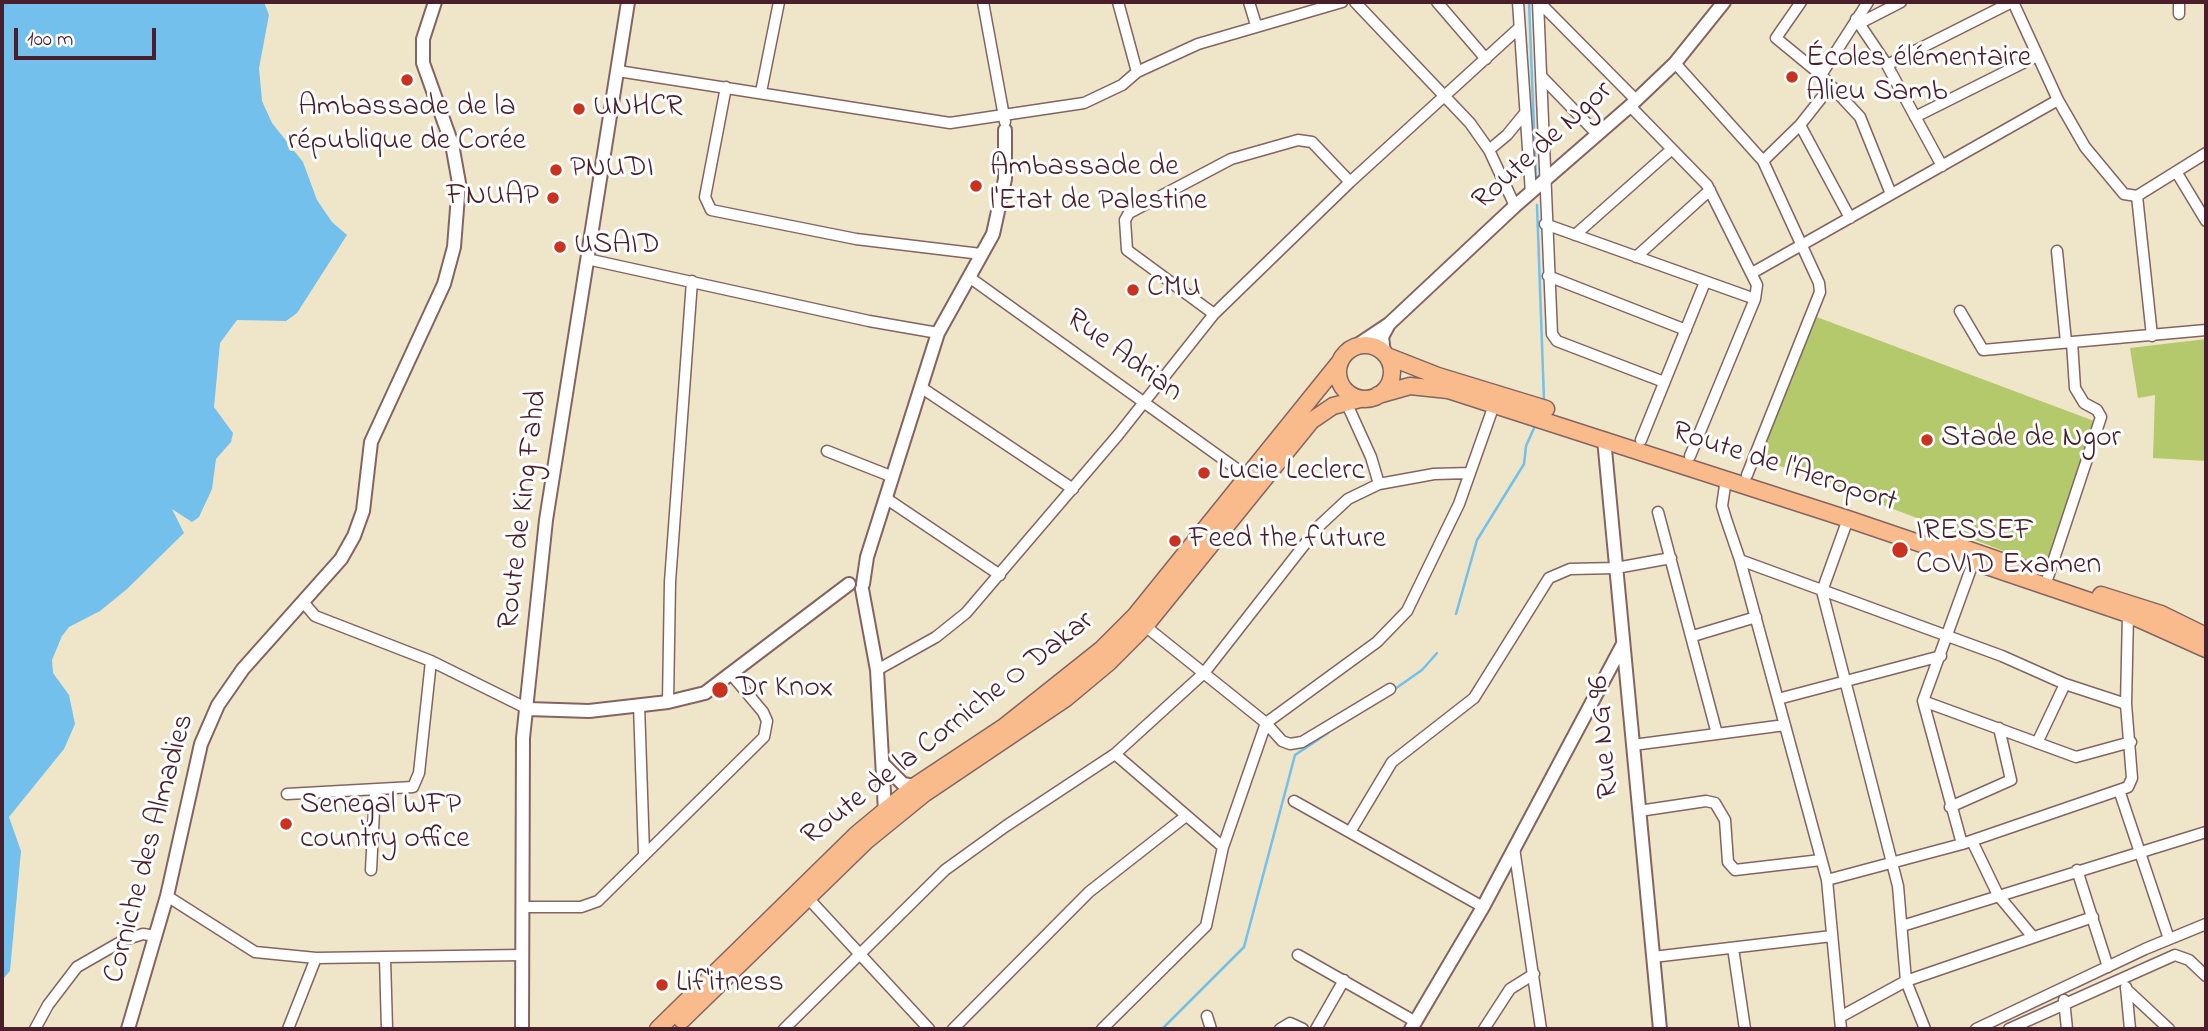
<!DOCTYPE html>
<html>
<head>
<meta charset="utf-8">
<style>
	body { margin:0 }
	#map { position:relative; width:2208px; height:1031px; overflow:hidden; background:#efe5c9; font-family:"Indie Flower",sans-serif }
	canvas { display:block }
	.frame { position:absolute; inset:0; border:4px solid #4a1f2b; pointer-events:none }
	.scale { position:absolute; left:14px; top:28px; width:142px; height:32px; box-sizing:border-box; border:4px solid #4a1f2b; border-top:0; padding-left:9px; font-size:21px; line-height:24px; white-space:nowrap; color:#4a1f2b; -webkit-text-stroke:5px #fff; paint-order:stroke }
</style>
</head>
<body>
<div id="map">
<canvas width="2208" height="1031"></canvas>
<div class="frame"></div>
<div class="scale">100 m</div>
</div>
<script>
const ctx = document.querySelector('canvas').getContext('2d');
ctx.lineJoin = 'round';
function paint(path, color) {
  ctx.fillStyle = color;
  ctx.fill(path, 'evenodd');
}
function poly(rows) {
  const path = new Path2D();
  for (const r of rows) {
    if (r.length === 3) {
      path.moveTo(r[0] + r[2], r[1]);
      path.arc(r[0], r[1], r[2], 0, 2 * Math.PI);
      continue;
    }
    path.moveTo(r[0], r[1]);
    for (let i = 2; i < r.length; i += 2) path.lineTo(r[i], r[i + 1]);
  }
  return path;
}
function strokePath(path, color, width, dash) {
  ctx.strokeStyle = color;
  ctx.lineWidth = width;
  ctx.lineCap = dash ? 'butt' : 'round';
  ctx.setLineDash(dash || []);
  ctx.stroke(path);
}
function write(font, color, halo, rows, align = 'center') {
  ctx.font = font + ' "Indie Flower",sans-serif';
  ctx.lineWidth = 6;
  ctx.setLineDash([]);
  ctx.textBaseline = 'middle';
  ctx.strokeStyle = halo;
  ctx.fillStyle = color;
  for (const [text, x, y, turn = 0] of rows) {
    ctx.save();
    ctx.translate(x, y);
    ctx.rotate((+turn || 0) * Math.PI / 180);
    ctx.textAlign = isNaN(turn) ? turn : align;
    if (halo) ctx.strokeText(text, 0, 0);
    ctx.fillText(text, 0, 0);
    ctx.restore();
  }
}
paint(poly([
	[1814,316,2094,421,2046,567,1759,458],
	[2206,339,2206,461,2153,458,2155,395,2138,398,2130,348]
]), '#b4c86c');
paint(poly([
	[2,2,264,2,269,15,259,68,262,101,272,123,303,162,317,200,332,222,347,235,297,313,286,321,237,320,220,343,214,407,233,433,231,442,216,459,212,489,199,517,192,522,172,509,184,533,127,589,100,611,69,627,62,636,52,660,53,673,69,695,75,724,64,749,9,817,21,851,10,971,2,980]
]), '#73c0ed');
strokePath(poly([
	[1529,2,1536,181],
	[1537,205,1544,400],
	[1456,614,1477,540,1524,464,1526,446,1535,426],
	[1392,691,1422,670,1437,653],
	[1162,1029,1244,947,1295,755,1328,733]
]), '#73c0ed', 2.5);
const minor = poly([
	[983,2,1005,122],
	[1118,2,1137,72],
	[1249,2,1256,25],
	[1355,2,1470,123,1489,150,1515,206],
	[1437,2,1486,59],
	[1518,2,1531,193],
	[1538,2,1552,334,1557,341,1664,382],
	[1539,2,1636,100],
	[1801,2,1776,38,1821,75,1860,117,1891,194],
	[2013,2,2058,100,2085,147,2124,194,2137,196,2206,153],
	[2179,2,2179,14],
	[1856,19,1887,65,1942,166],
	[1860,23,1901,2],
	[1675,63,1763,161,1819,283,1820,292,1747,475],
	[1887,65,2012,2],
	[618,71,950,123,1084,103,1122,85,1137,72,1198,44,1342,2],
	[1821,75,1868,2],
	[1542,77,1598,135],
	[726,87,705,197,711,210,856,239,981,254],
	[761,92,779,2],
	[1630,106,1707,185,1757,285,1755,299,1690,456],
	[1915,117,2037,56],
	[1800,125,1850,218],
	[1489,150,1507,135,1525,113],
	[1763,161,1800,125,1830,87],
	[2177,173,2206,221],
	[2137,196,2152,336],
	[1545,224,1755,299],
	[1575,235,1672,149],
	[2057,251,2066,342],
	[1636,257,1710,190],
	[587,259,869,321,938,333],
	[1752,273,2058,100],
	[1548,276,1686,330],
	[969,277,1248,477],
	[1960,311,1983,350,2206,330],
	[1214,314,1127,250,1125,220,1129,213,1231,159,1298,140,1312,142,1350,182],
	[922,388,1073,489],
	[1641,440,1705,282],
	[827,451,893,477],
	[1726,479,1722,506,1726,519,1740,560,1827,880,1841,1029],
	[1379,484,1434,474,1470,473],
	[887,499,1000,575],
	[1658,512,1717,734],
	[1848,519,1822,591,1898,886,1906,981,1925,1029],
	[1740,560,2002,656,2065,684,2126,704],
	[2048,577,2101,417,2097,410,2084,403,2075,388,2072,342],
	[304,603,315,616,431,661,528,709],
	[1145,626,1266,723,1282,741,1290,744,1302,742,1390,689],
	[1693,636,1756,617],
	[877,670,936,637,966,613,1118,435,1214,314,1350,182,1519,28],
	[1778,699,1941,656],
	[1923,701,2076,757,2131,742],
	[668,702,670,582,692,281],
	[639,705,644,853],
	[2037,743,2065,684],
	[1633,745,1785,725],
	[1115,754,1223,847],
	[2119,790,2169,939],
	[287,794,413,787,419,773,431,661],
	[1294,801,1483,907],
	[1950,807,2011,780,1999,728],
	[1639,811,1706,801,1715,803,1725,820,1728,862,1735,870,1821,860],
	[1350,832,1392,762,1474,698,1549,578,1570,569,1616,568,1671,558],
	[1972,841,1998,895,2033,937],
	[1962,844,1923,701,1973,563],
	[1514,848,1541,1029],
	[371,870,375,791],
	[2077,870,2108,967],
	[1827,880,1962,844,2128,787,2132,778,2126,704,2128,614],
	[167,896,255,952,316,958,522,955],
	[807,897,929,1029],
	[523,907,581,907,598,901,764,737,767,721,763,712,731,674],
	[1902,926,2206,832],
	[1733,948,1745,1029],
	[1298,955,1416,1022],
	[1653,957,1832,936],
	[385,958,387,1029],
	[2126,987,2130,1029],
	[2126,989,2169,1029],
	[2064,1000,2067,1029],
	[1207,1016,1211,1029],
	[1840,1017,1906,981,2093,917],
	[35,1029,48,1005,77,967,124,940,143,934,156,936],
	[288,1029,316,958],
	[784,1029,945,870,1006,826,1115,754,1204,673,1319,526,1348,499,1379,484,1371,457,1346,402],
	[953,1029,1089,892,1186,816],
	[1102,1029,1206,926,1223,847,1266,723,1377,642,1407,611,1459,504,1494,405],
	[1280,1029,1290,1023,1303,1029],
	[1316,1029,1344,980],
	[1484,1029,1510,989,1534,974],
	[1976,1029,2145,949,2206,924],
	[2009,1029,2175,955,2189,960,2206,976]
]);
const tertiary = poly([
	[1353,348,1389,324,1515,206,1630,106,1675,63,1724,2],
	[1384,353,1382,337,1389,324],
	[1604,439,1660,1029],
	[863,584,867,557,938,333,993,234,1005,179,1005,130],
	[862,589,877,670,885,811],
	[528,709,589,711,668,702,705,693,849,584],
	[884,765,903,784,915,786],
	[128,1029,167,896,201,744,218,705,243,669,341,559,354,536,363,511,371,442,444,284,454,247,459,183,452,144,423,63,423,39,435,2],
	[522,1029,523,738,546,520,628,2],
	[1411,1029,1483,907,1623,644]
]);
const trunk = poly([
	[1365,372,27],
	[1387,356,1438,376,1546,409],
	[1378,395,1410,386,1448,390,1848,519,2128,614,2206,649],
	[1949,543,2030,571],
	[2101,595,2161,614,2206,636],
	[682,1020,866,841,925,793,1066,698,1108,663,1145,626,1311,421,1333,406,1360,399],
	[658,1029,857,834,915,786,1004,727,1102,649,1135,616,1339,363]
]);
strokePath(minor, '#846462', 13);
strokePath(tertiary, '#846462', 16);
strokePath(trunk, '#846462', 19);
strokePath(minor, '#fff', 10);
strokePath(tertiary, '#fff', 12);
strokePath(trunk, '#fabb8c', 16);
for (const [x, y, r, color] of [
	[1792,77,7,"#c8321e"],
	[407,80,7,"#c8321e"],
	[579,109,7,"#c8321e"],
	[556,170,7,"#c8321e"],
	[976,186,7,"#c8321e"],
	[553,198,7,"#c8321e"],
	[560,247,7,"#c8321e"],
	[1133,290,7,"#c8321e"],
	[1927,440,7,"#c8321e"],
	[1204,473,7,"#c8321e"],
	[1175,541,7,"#c8321e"],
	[1900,550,9,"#c8321e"],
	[720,690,9,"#c8321e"],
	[286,824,7,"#c8321e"],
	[662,985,7,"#c8321e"]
]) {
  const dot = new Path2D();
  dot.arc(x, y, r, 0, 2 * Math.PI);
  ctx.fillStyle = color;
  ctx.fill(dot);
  strokePath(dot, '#fff', 2.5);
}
write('30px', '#4a1f2b', '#fff', [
	["Écoles élémentaire",1806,60],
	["Alieu Samb",1806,94],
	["Ambassade de la",407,109,"center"],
	["république de Corée",407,143,"center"],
	["UNHCR",593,109],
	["Ambassade de",990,169],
	["l'Etat de Palestine",990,203],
	["PNUDI",570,170],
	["FNUAP",539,198,"right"],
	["USAID",574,247],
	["CMU",1147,290],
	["Stade de Ngor",1941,440],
	["Lucie Leclerc",1218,473],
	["IRESSEF",1916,533],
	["COVID Examen",1916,567],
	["Feed the future",1189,541],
	["Dr Knox",736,690],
	["Senegal WFP",300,807],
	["country office",300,841],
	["Lif'itness",676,985]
], 'left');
write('30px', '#4a1f2b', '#fff', [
	["Route de Ngor",1544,147,-42],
	["Rue Adrian",1123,357,36],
	["Route de l'Aeroport",1784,469,18],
	["Route de King Fahd",525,510,-83],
	["Route de la Corniche O Dakar",949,730,-38],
	["Rue NG 96",1606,737,-95],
	["Corniche des Almadies",151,849,-75]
]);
</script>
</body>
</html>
